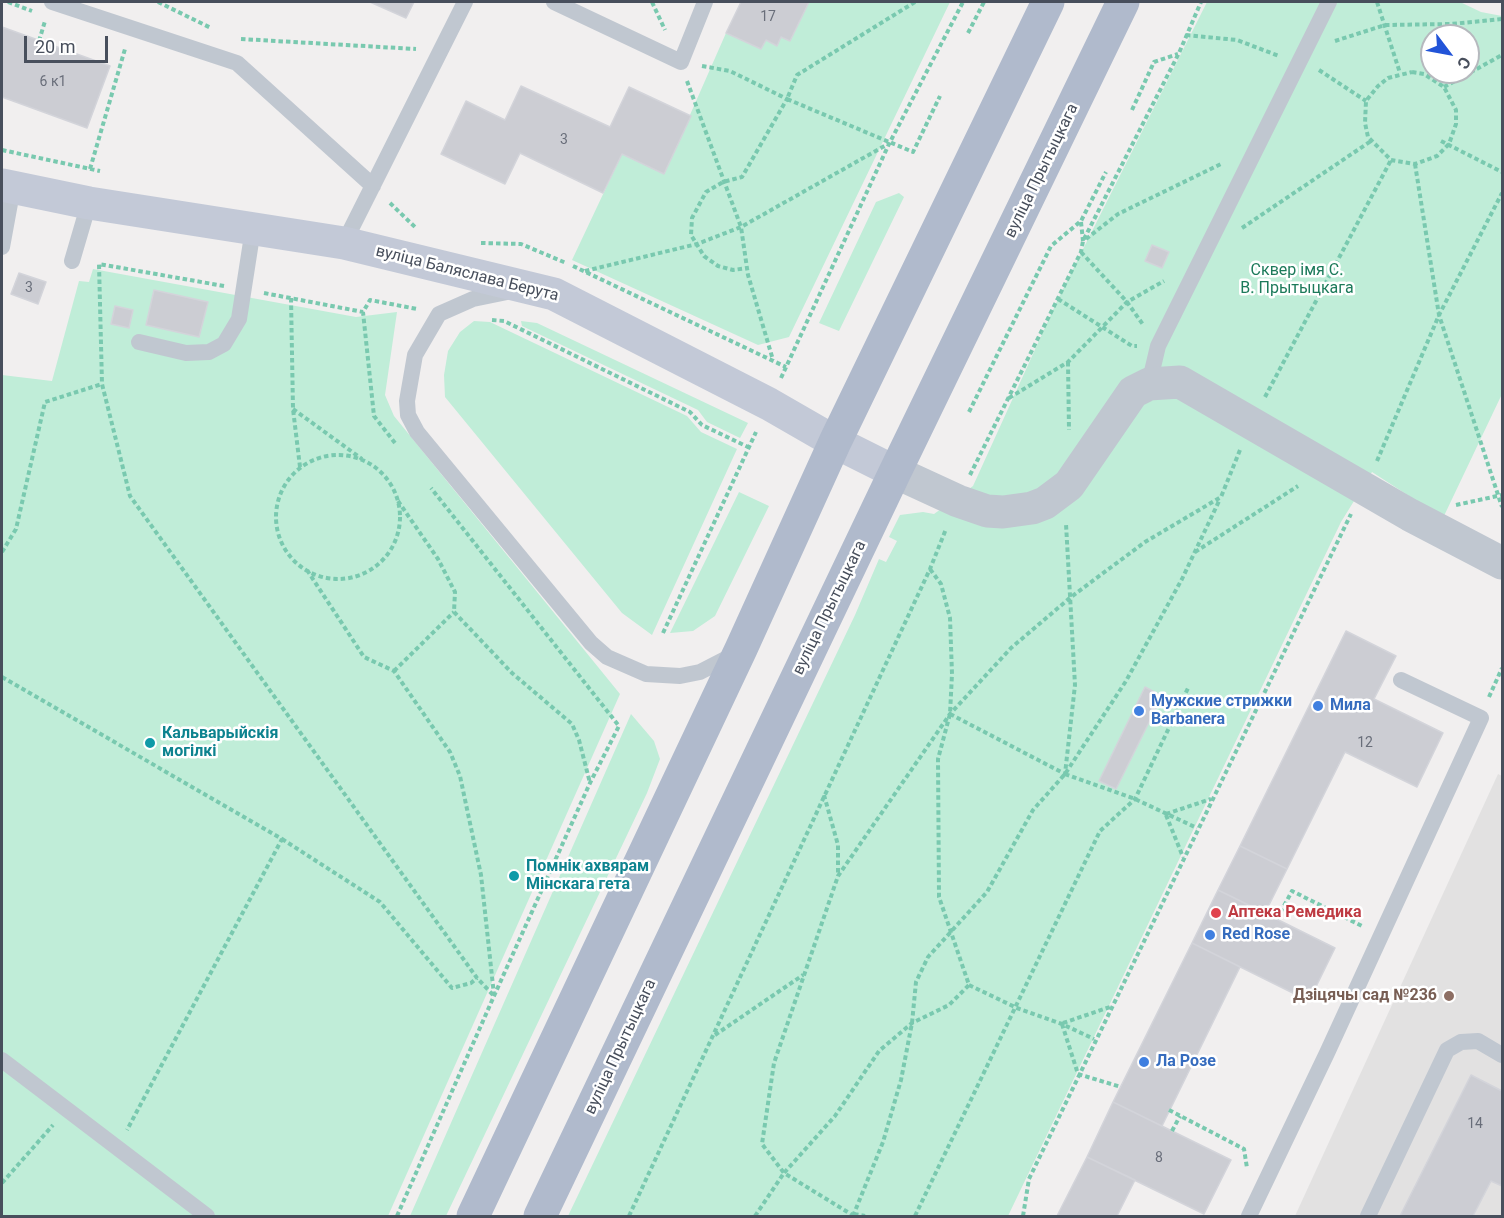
<!DOCTYPE html>
<html>
<head>
<meta charset="utf-8">
<style>
	body { margin:0 }
	#map { position:relative; width:1504px; height:1218px; overflow:hidden; background:#f1efef; font-family:Roboto,sans-serif }
	canvas { display:block }
	.frame { position:absolute; inset:0; border:3px solid #484f5c; pointer-events:none }
	.north { position:absolute; left:1420px; top:24px; width:60px; height:60px; box-sizing:border-box; background:#fff; border:2px solid #b6b9be; border-radius:50%; rotate:122deg; font-size:16px; font-weight:700; line-height:24px; text-align:center; color:#484f5c }
	.north::after { content:''; display:block; margin:auto; width:21px; height:27px; background:#2254d8; clip-path:polygon(50% 0,100% 100%,50% 72%,0 100%) }
	.scale { position:absolute; left:24px; top:36px; width:84px; height:27px; box-sizing:border-box; border:3px solid #484f5c; border-top:0; padding-left:8px; font-size:18px; line-height:21px; white-space:nowrap; color:#484f5c; -webkit-text-stroke:4px #fff; paint-order:stroke }
</style>
</head>
<body>
<div id="map">
<canvas width="1504" height="1218"></canvas>
<div class="frame"></div>
<div class="north">С</div>
<div class="scale">20 m</div>
</div>
<script>
const ctx = document.querySelector('canvas').getContext('2d');
ctx.lineJoin = 'round';
function paint(path, color) {
  ctx.fillStyle = color;
  ctx.fill(path, 'evenodd');
}
function poly(rows) {
  const path = new Path2D();
  for (const r of rows) {
    if (r.length === 3) {
      path.moveTo(r[0] + r[2], r[1]);
      path.arc(r[0], r[1], r[2], 0, 2 * Math.PI);
      continue;
    }
    path.moveTo(r[0], r[1]);
    for (let i = 2; i < r.length; i += 2) path.lineTo(r[i], r[i + 1]);
  }
  return path;
}
function strokePath(path, color, width, dash) {
  ctx.strokeStyle = color;
  ctx.lineWidth = width;
  ctx.lineCap = dash ? 'butt' : 'round';
  ctx.setLineDash(dash || []);
  ctx.stroke(path);
}
function write(font, color, halo, rows, align = 'center') {
  ctx.font = font + ' Roboto,sans-serif';
  ctx.lineWidth = 5;
  ctx.setLineDash([]);
  ctx.textBaseline = 'middle';
  ctx.strokeStyle = halo;
  ctx.fillStyle = color;
  for (const [text, x, y, turn = 0] of rows) {
    ctx.save();
    ctx.translate(x, y);
    ctx.rotate((+turn || 0) * Math.PI / 180);
    ctx.textAlign = isNaN(turn) ? turn : align;
    if (halo) ctx.strokeText(text, 0, 0);
    ctx.fillText(text, 0, 0);
    ctx.restore();
  }
}
paint(poly([
	[1498,774,1502,776,1502,1216,1295,1216]
]), '#e2e1e1');
paint(poly([
	[809,2,950,2,789,337,758,345,572,260,622,154,664,174,726,33,761,49,766,40,777,45,781,37,790,41],
	[1207,2,1460,2,1481,12,1502,16,1502,394,1443,518,1372,472,1341,522,1008,1216,568,1216,855,615,879,559,886,562,897,541,889,537,900,515,923,512,934,514,973,486,1058,299],
	[1432,36,1468,36,1468,72,1432,72],
	[899,193,904,197,839,331,819,323,876,202],
	[93,269,356,317,397,312,385,395,394,416,620,694,388,1216,2,1216,2,375,52,381,79,281,89,282],
	[474,321,490,322,687,416,701,432,737,449,652,635,622,613,445,397,444,375,448,351,460,332],
	[521,321,537,323,748,423,740,438,707,422,698,410,522,326],
	[739,492,769,506,715,616,693,631,670,633],
	[631,714,654,741,660,759,647,793,446,1216,410,1216]
]), '#c0edd8');
const building = poly([
	[370,2,414,2,406,18,370,2],
	[741,2,809,2,790,41,781,37,777,46,766,40,761,49,726,33,741,2],
	[2,27,110,66,87,128,2,97,2,27],
	[521,86,610,127,629,87,691,116,664,174,622,154,603,193,520,153,505,184,441,154,466,101,505,120,521,86],
	[1152,245,1169,252,1162,268,1145,261,1152,245],
	[19,273,46,282,38,304,11,294,19,273],
	[154,290,208,302,199,337,146,325,154,290],
	[115,306,133,310,129,328,111,324,115,306],
	[1346,631,1396,656,1374,699,1443,733,1417,787,1345,752,1287,869,1240,846,1346,631],
	[1145,687,1162,696,1116,789,1099,781,1145,687],
	[1240,846,1287,869,1265,913,1218,890,1240,846],
	[1218,890,1335,948,1309,1001,1192,943,1218,890],
	[1192,943,1240,967,1162,1126,1113,1102,1192,943],
	[1471,1075,1502,1091,1502,1186,1491,1181,1473,1216,1400,1216,1471,1075],
	[1113,1102,1231,1160,1204,1214,1087,1157,1113,1102],
	[1087,1157,1135,1180,1117,1216,1057,1216,1087,1157]
]);
paint(building, '#cccdd3');
strokePath(building, '#d3d4da', 1.5);
strokePath(poly([
	[8,2,32,11],
	[158,2,211,28],
	[652,2,665,30],
	[915,2,797,75,787,99,913,152,940,96],
	[1377,2,1400,73],
	[968,33,984,2],
	[1186,35,1237,40,1279,56],
	[241,39,416,49],
	[39,41,45,21],
	[1335,41,1385,25,1451,24,1502,19],
	[702,66,730,71,787,99,742,177,723,182,706,192,692,218,691,235,704,256,718,266,733,270,748,268],
	[1319,70,1366,101],
	[1412,72,1424,74,1444,87,1456,110,1456,124,1449,144,1437,156,1415,164,1391,160,1368,137,1365,123,1366,101,1378,86,1388,78,1412,72],
	[687,81,741,227,748,275,773,360],
	[1444,87,1502,55],
	[1132,110,1154,62,1178,54],
	[1441,141,1502,172],
	[2,150,100,171],
	[1415,164,1439,315,1502,507],
	[90,169,125,49],
	[390,203,417,229],
	[1081,222,1083,241],
	[1242,228,1371,141],
	[1086,239,1118,214,1223,163],
	[481,243,521,244,566,263],
	[1081,252,1127,302,1144,326],
	[573,266,786,367],
	[585,271,697,244,741,227,888,144],
	[224,286,99,264,102,384,130,496,477,978,494,996],
	[264,293,363,312],
	[291,298,293,409,300,467],
	[1058,299,1132,346,1137,346],
	[492,320,504,321,690,412,702,425,748,447],
	[1068,362,1069,430],
	[781,378,889,144,963,2],
	[1265,397,1391,160],
	[1009,398,1068,362,1127,302,1164,281],
	[293,409,362,459],
	[969,412,1051,246,1081,221,1106,172],
	[395,443,374,416,363,312,370,300,417,309],
	[338,517,62],
	[1377,461,1439,315,1502,193],
	[970,475,1081,252,1083,241,1179,53,1201,2],
	[398,501,438,559,455,592,454,612,512,673,572,724,579,740,590,783],
	[1456,505,1502,495],
	[2,552,16,529,45,402,102,384],
	[1195,552,1298,486],
	[307,570,364,657,394,671,450,752,460,776,481,875,494,995],
	[663,633,756,432],
	[394,671,454,612],
	[2,677,282,839,127,1130],
	[1489,697,1502,668],
	[950,714,1065,774,1075,685,1066,524],
	[1065,774,1135,799,1197,828],
	[824,795,838,845,838,875],
	[1166,814,1211,799],
	[1166,815,1183,857],
	[282,839,380,902,452,988,471,983,477,978],
	[1277,919,1292,891,1362,926],
	[969,985,1017,1008,1062,1024,1094,1039],
	[1063,1023,1110,1007],
	[1062,1024,1078,1074,1121,1087],
	[715,1035,803,975],
	[1169,1110,1244,1149,1247,1168],
	[1172,1131,1180,1116],
	[2,1183,53,1125],
	[854,1214,865,1216],
	[397,1216,494,996,590,783,619,726,431,488],
	[629,1216,930,569,946,529],
	[755,1216,784,1173,762,1144,774,1063,838,876,950,714,1011,648,1071,597,1145,542,1221,497,1240,450],
	[853,1216,883,1142,901,1080,912,1023,916,982,928,957,987,892,1033,810,1065,774,1126,681,1182,579,1220,499],
	[854,1216,784,1173,835,1116,879,1051,912,1023,949,1005,969,985,939,897,938,759,950,714,952,674,950,618,941,584,930,569],
	[915,1216,1100,831,1135,799,1189,686],
	[1023,1216,1029,1179,1351,514]
]), '#79c9af', 4, [4.5, 3]);
strokePath(poly([
	[52,2,237,63,373,186],
	[554,2,681,62,705,2],
	[344,243,465,2],
	[2,247,13,187],
	[72,261,89,203],
	[512,291,473,299,439,314,415,355,407,401,408,415,417,432,591,643,607,657,646,674,680,676,700,672,733,655],
	[139,342,186,353,209,352,224,344,239,319,253,229],
	[1149,384,1158,346,1329,2],
	[2,1060,207,1216],
	[1249,1216,1327,1053,1481,718,1401,680],
	[1368,1216,1447,1050,1461,1042,1478,1041,1502,1055]
]), '#c0c7d0', 16);
strokePath(poly([
	[895,472,958,501,987,511,1003,512,1032,508,1045,503,1069,485,1133,392,1149,384,1180,382,1410,515,1502,563]
]), '#c0c7d0', 33);
strokePath(poly([
	[2,185,89,203,344,243,554,294,769,404,835,442,895,472]
]), '#c3c9d7', 33);
strokePath(poly([
	[473,1216,741,649,835,442,1048,2],
	[540,1216,895,472,1123,2]
]), '#b0bacc', 33);
for (const [x, y, r, color] of [
	[1318,706,6,"#3f7fe0"],
	[1139,711,6,"#3f7fe0"],
	[150,743,6,"#0f9aa8"],
	[514,876,6,"#0f9aa8"],
	[1216,913,6,"#e0444e"],
	[1210,935,6,"#3f7fe0"],
	[1449,996,6,"#8d6e63"],
	[1144,1062,6,"#3f7fe0"]
]) {
  const dot = new Path2D();
  dot.arc(x, y, r, 0, 2 * Math.PI);
  ctx.fillStyle = color;
  ctx.fill(dot);
  strokePath(dot, '#fff', 2);
}
write('14px', '#696e7a', null, [
	["17",768,17],
	["6 к1",53,82],
	["3",564,140],
	["3",29,288],
	["12",1365,743],
	["14",1475,1124],
	["8",1159,1158]
]);
write('16px', '#484f5c', '#fff', [
	["вуліца Прытыцкага",1042,171,-64],
	["вуліца Баляслава Берута",467,274,14],
	["вуліца Прытыцкага",830,608,-64],
	["вуліца Прытыцкага",621,1047,-65]
]);
write('16px', '#1c7a5a', '#fff', [
	["Сквер імя С.",1297,271],
	["В. Прытыцкага",1297,289]
]);
write('bold 16px', '#366cbe', '#fff', [
	["Мужские стрижки",1151,702],
	["Barbanera",1151,720],
	["Мила",1330,706],
	["Red Rose",1222,935],
	["Ла Розе",1156,1062]
], 'left');
write('bold 16px', '#0d838f', '#fff', [
	["Кальварыйскія",162,734],
	["могілкі",162,752],
	["Помнік ахвярам",526,867],
	["Мінскага гета",526,885]
], 'left');
write('bold 16px', '#be3a42', '#fff', [
	["Аптека Ремедика",1228,913]
], 'left');
write('bold 16px', '#785e54', '#fff', [
	["Дзіцячы сад №236",1437,996]
], 'right');
</script>
</body>
</html>
